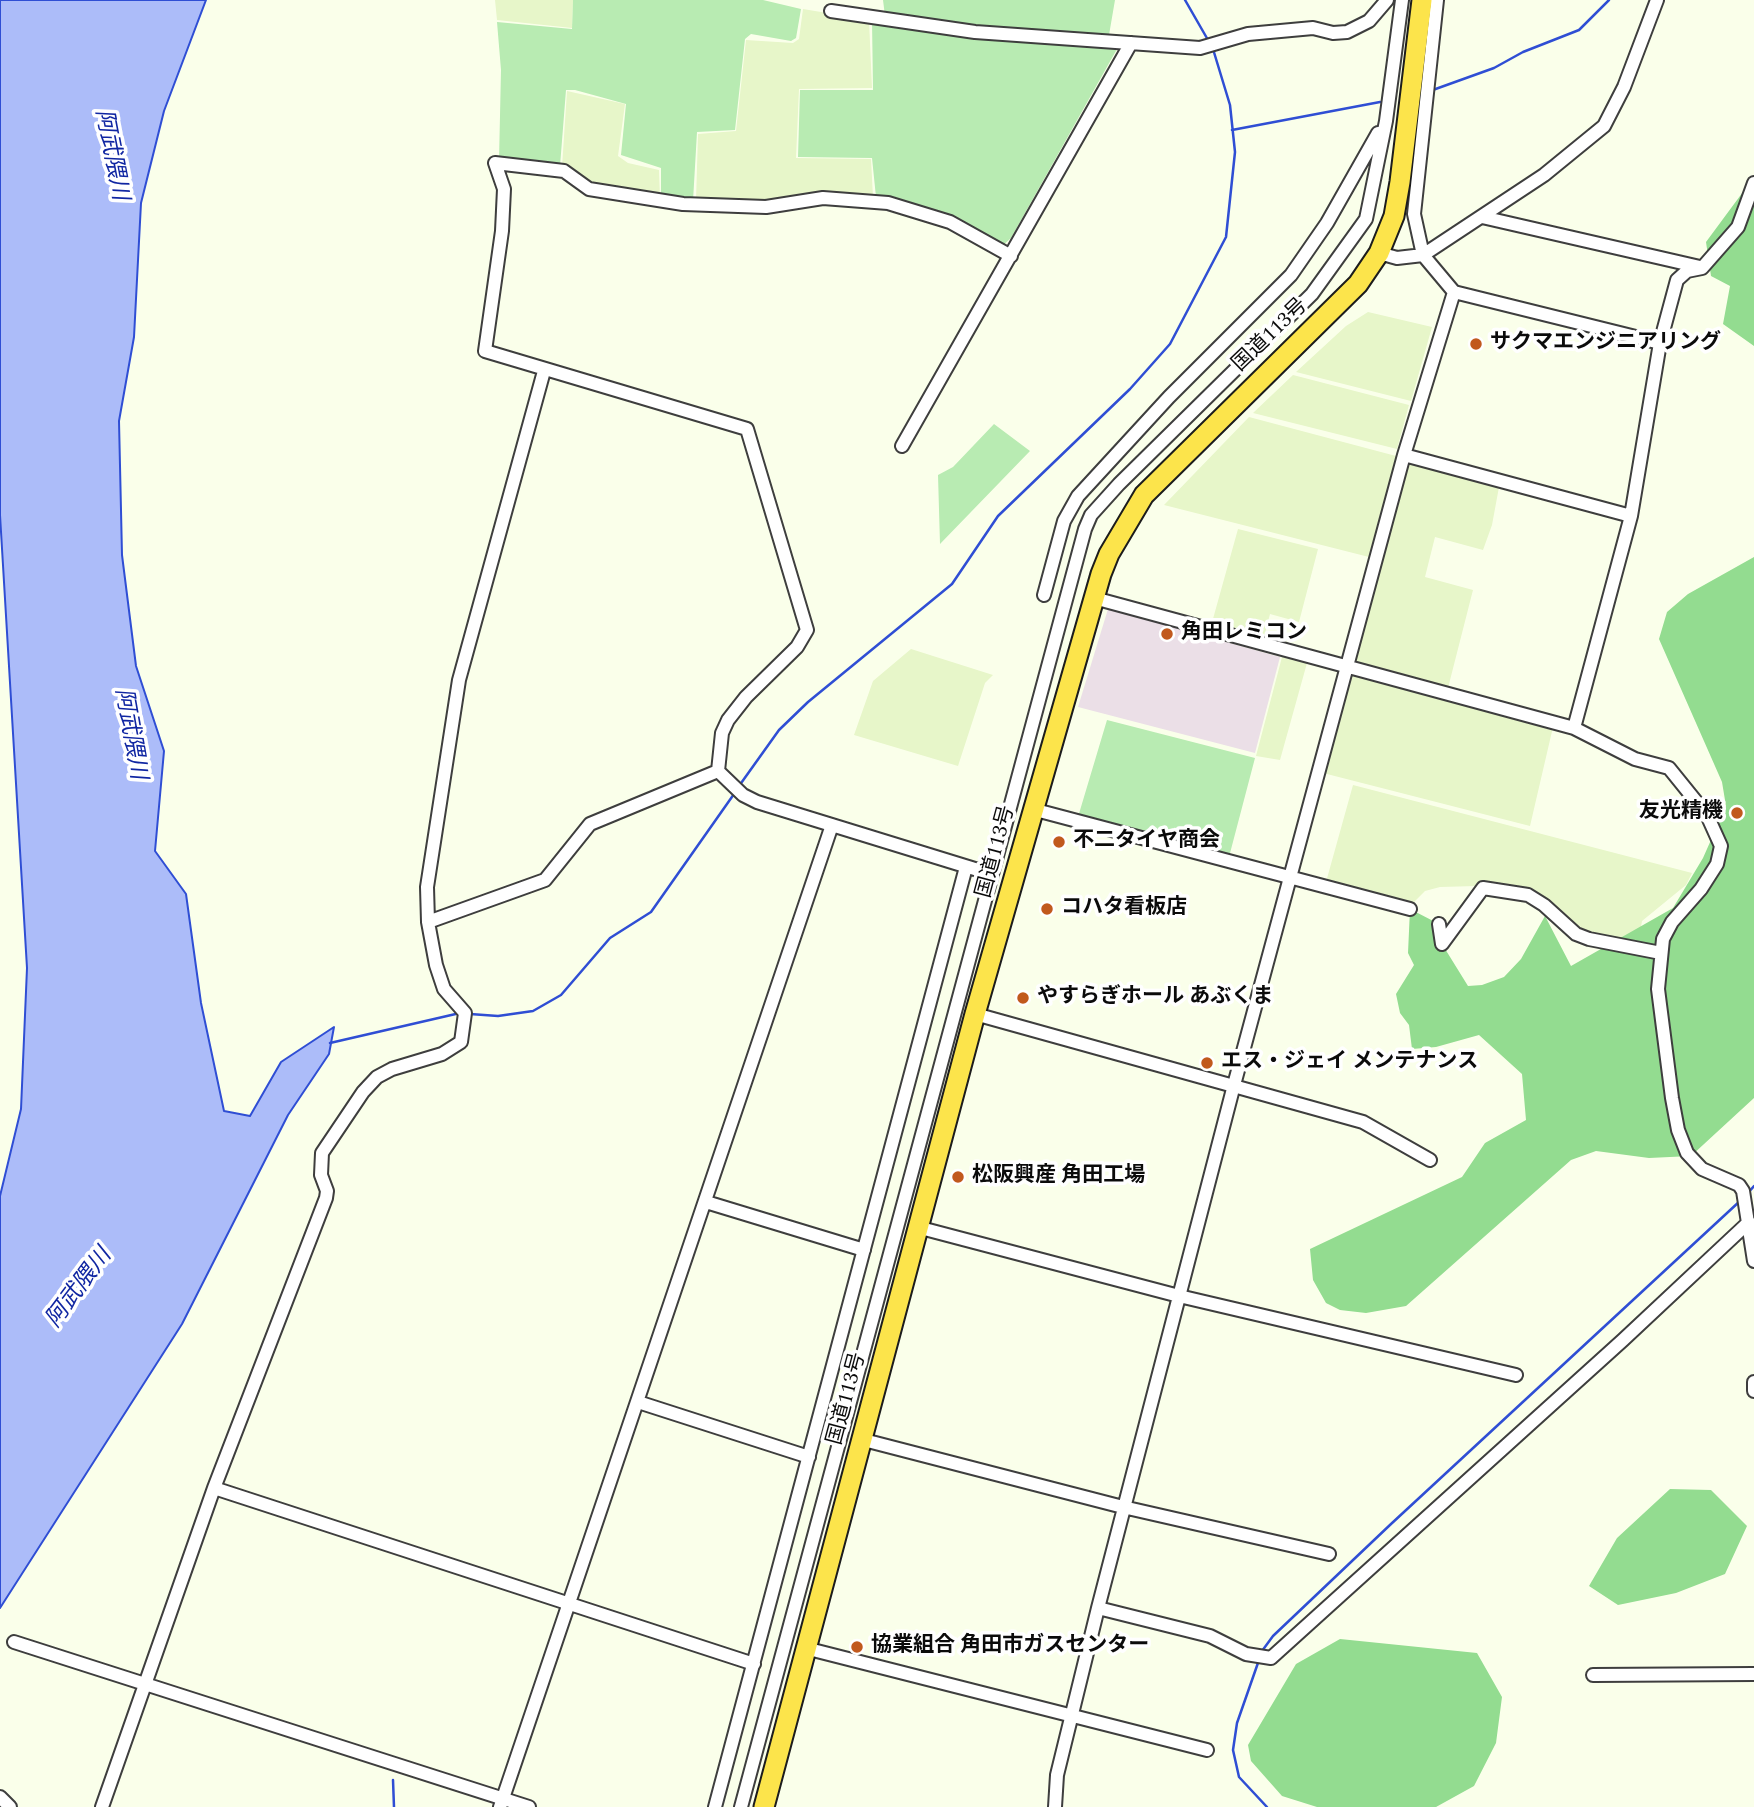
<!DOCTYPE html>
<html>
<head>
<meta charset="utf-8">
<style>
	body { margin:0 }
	canvas { display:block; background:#faffea }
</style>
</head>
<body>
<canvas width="1754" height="1807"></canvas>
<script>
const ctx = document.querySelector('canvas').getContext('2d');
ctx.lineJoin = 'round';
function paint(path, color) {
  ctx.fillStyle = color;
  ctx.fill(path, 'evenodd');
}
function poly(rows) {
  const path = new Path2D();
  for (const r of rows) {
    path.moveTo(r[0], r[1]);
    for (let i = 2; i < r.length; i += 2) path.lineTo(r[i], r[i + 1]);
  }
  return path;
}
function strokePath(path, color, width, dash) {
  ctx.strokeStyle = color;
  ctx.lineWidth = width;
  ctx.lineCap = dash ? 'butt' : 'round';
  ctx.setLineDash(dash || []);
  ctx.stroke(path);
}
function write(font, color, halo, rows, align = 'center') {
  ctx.font = font + ' Spectral,"Noto Sans JP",serif';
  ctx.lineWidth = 7;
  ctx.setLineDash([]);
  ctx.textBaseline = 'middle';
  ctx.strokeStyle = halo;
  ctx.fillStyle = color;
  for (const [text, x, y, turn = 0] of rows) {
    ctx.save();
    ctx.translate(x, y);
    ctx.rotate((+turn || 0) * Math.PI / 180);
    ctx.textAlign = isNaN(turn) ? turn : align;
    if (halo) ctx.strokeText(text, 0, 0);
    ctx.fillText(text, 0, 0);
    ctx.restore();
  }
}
paint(poly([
	[1108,609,1280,657,1255,753,1078,707]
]), '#ebdfe7');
paint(poly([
	[495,0,573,0,572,28,497,20],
	[803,9,869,20,872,88,799,89,796,158,871,159,873,197,819,191,761,202,696,201,698,134,736,131,746,40,793,43,799,39],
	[567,91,625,104,618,156,628,163,659,170,660,199,595,189,562,167],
	[1368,312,1432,327,1411,401,1296,372,1346,326],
	[1293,375,1409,405,1397,449,1253,413],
	[1249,417,1396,456,1369,557,1164,505],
	[1406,462,1499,487,1492,525,1483,550,1435,537,1425,577,1473,590,1448,688,1352,662],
	[1238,529,1318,549,1299,622,1270,614,1263,641,1211,626],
	[911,649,993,675,985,683,958,766,854,735,873,681],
	[1282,657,1307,663,1280,760,1256,756],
	[1350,673,1553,727,1530,826,1323,773],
	[1353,785,1692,873,1686,885,1642,921,1638,945,1566,926,1513,885,1440,887,1425,891,1412,904,1326,882]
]), '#e7f6c9');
paint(poly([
	[573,0,763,0,801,9,796,38,791,41,751,34,745,39,735,130,697,132,693,201,661,199,661,168,621,155,626,104,575,90,566,90,560,166,499,161,501,70,497,22,572,29],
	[883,0,1115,0,1109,35,1104,40,885,16],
	[872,20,1036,43,1117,49,1011,238,1001,247,927,208,888,196,876,197,872,158,798,157,800,90,873,90],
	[994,424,1030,451,940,544,938,475,953,467],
	[1107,720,1255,758,1229,857,1078,817]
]), '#b8ebb2');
paint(poly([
	[1754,177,1754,346,1723,324,1730,286,1711,276,1706,242],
	[1754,557,1754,1098,1691,1156,1649,1158,1596,1151,1571,1160,1406,1306,1366,1313,1340,1310,1326,1303,1313,1280,1310,1249,1462,1177,1485,1143,1526,1120,1522,1074,1479,1035,1436,1047,1412,1049,1409,1025,1400,1013,1396,994,1414,965,1408,953,1410,909,1439,924,1442,944,1468,986,1482,985,1504,977,1521,959,1545,916,1571,966,1673,908,1703,858,1726,806,1722,782,1659,639,1667,612,1688,594],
	[1670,1489,1711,1490,1747,1526,1725,1574,1676,1593,1618,1605,1589,1586,1617,1538],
	[1340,1639,1477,1653,1502,1697,1496,1743,1474,1786,1436,1807,1317,1807,1282,1796,1251,1761,1248,1745,1296,1664]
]), '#93dc90');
const water = poly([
	[0,0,206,0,164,111,141,203,134,337,119,421,122,555,136,666,164,751,155,851,186,894,201,1003,224,1111,250,1116,281,1062,334,1027,329,1054,288,1115,182,1324,0,1608,0,1196,21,1109,27,968,0,515,0,0]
]);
paint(water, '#acbcf9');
strokePath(water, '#2f4ed4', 2);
strokePath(poly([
	[1185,0,1208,40],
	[1430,91,1494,68,1523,52,1579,30,1609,0],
	[1232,130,1380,102],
	[739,786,779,730,808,702,952,584,998,516,1130,389,1170,344,1226,237,1235,152,1230,105,1213,49],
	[470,1014,498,1016,533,1011,561,995,610,938,651,912,734,794],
	[330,1043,460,1013],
	[1747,1194,1754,1186],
	[1262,1651,1273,1636,1391,1524,1740,1201],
	[1259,1660,1237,1723,1233,1750,1239,1777,1267,1807],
	[393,1780,394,1807]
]), '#2f4ed4', 2.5);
const minor = poly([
	[1437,0,1414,214,1423,255,1454,292,1660,343],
	[831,11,975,32,1200,48,1248,34,1313,28,1333,33,1347,32,1369,21,1387,0],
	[1482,217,1700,267],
	[1379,253,1397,258,1423,255,1544,175,1604,126,1624,87,1657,0],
	[902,446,1131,43],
	[1404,455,1631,516],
	[1044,595,1064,521,1078,496,1169,397,1291,275,1327,223,1378,133],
	[1094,598,1574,728,1635,759,1669,768,1707,815,1721,846,1717,864,1701,889,1672,922,1663,939,1658,989,1672,1098,1678,1130,1687,1153,1702,1169,1739,1185,1743,1191,1754,1261],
	[1574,728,1631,516,1660,343,1677,280,1687,271,1702,268,1738,227,1754,183],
	[1032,809,1410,909],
	[991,874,757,802,743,795,718,771,722,733,728,720,746,697,797,647,807,630,747,429,485,351,502,231,504,189,495,163,564,171,589,189,683,204,766,207,823,198,888,203,950,222,1011,256],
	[428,922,545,880,590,824,718,771],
	[1439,924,1442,944],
	[1442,944,1483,888,1528,895,1544,905,1576,934,1589,939,1661,953],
	[975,1014,1363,1122,1430,1160],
	[706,1202,864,1250],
	[917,1227,1179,1296,1516,1375],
	[1754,1382,1754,1391],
	[638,1402,809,1457],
	[860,1439,1123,1507,1329,1554],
	[214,1488,754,1664],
	[1098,1608,1210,1636,1246,1654,1271,1658,1623,1340,1749,1222],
	[14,1642,529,1807],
	[805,1648,1207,1750],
	[1593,1675,1754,1674],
	[0,1797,10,1807],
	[102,1807,214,1488,326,1198,327,1191,321,1175,322,1153,363,1092,377,1077,392,1069,442,1054,461,1042,465,1013,444,989,436,965,428,922,427,887,459,680,544,371],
	[500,1807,832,825],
	[715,1807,966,867],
	[741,1807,1085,529,1091,515,1119,484,1312,294,1366,219,1386,121,1402,0],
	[1055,1807,1057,1775,1098,1608,1234,1085,1404,455,1454,292]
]);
const highway = poly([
	[764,1807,975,1014,1101,574,1109,554,1144,495,1358,284,1379,253,1394,216,1400,182,1422,0]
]);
strokePath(minor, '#3e3e3e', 16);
strokePath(highway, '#1c1c1c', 23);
strokePath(minor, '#fff', 12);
strokePath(highway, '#fce44b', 19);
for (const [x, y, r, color] of [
	[1476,344,7,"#c1591d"],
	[1167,634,7,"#c1591d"],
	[1737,813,7,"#c1591d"],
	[1059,842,7,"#c1591d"],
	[1047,909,7,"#c1591d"],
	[1023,998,7,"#c1591d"],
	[1207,1063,7,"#c1591d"],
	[958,1177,7,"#c1591d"],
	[857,1647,7,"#c1591d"]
]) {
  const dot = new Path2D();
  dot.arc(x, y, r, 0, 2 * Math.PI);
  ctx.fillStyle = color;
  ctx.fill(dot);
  strokePath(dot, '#fff', 2.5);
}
write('21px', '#0b0b0b', '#fff', [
	["国道113号",1271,336,-44],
	["国道113号",997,852,-75],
	["国道113号",848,1399,-75]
]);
write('bold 21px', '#0b0b0b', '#fff', [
	["サクマエンジニアリング",1490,344],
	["角田レミコン",1181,634],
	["友光精機",1723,813,"right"],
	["不二タイヤ商会",1073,842],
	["コハタ看板店",1061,909],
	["やすらぎホール あぶくま",1037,998],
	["エス・ジェイ メンテナンス",1221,1063],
	["松阪興産 角田工場",972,1177],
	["協業組合 角田市ガスセンター",871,1647]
], 'left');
write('italic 23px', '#1026a2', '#fff', [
	["阿武隈川",110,155,79],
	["阿武隈川",129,734,80],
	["阿武隈川",80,1289,-53]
]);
</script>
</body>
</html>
